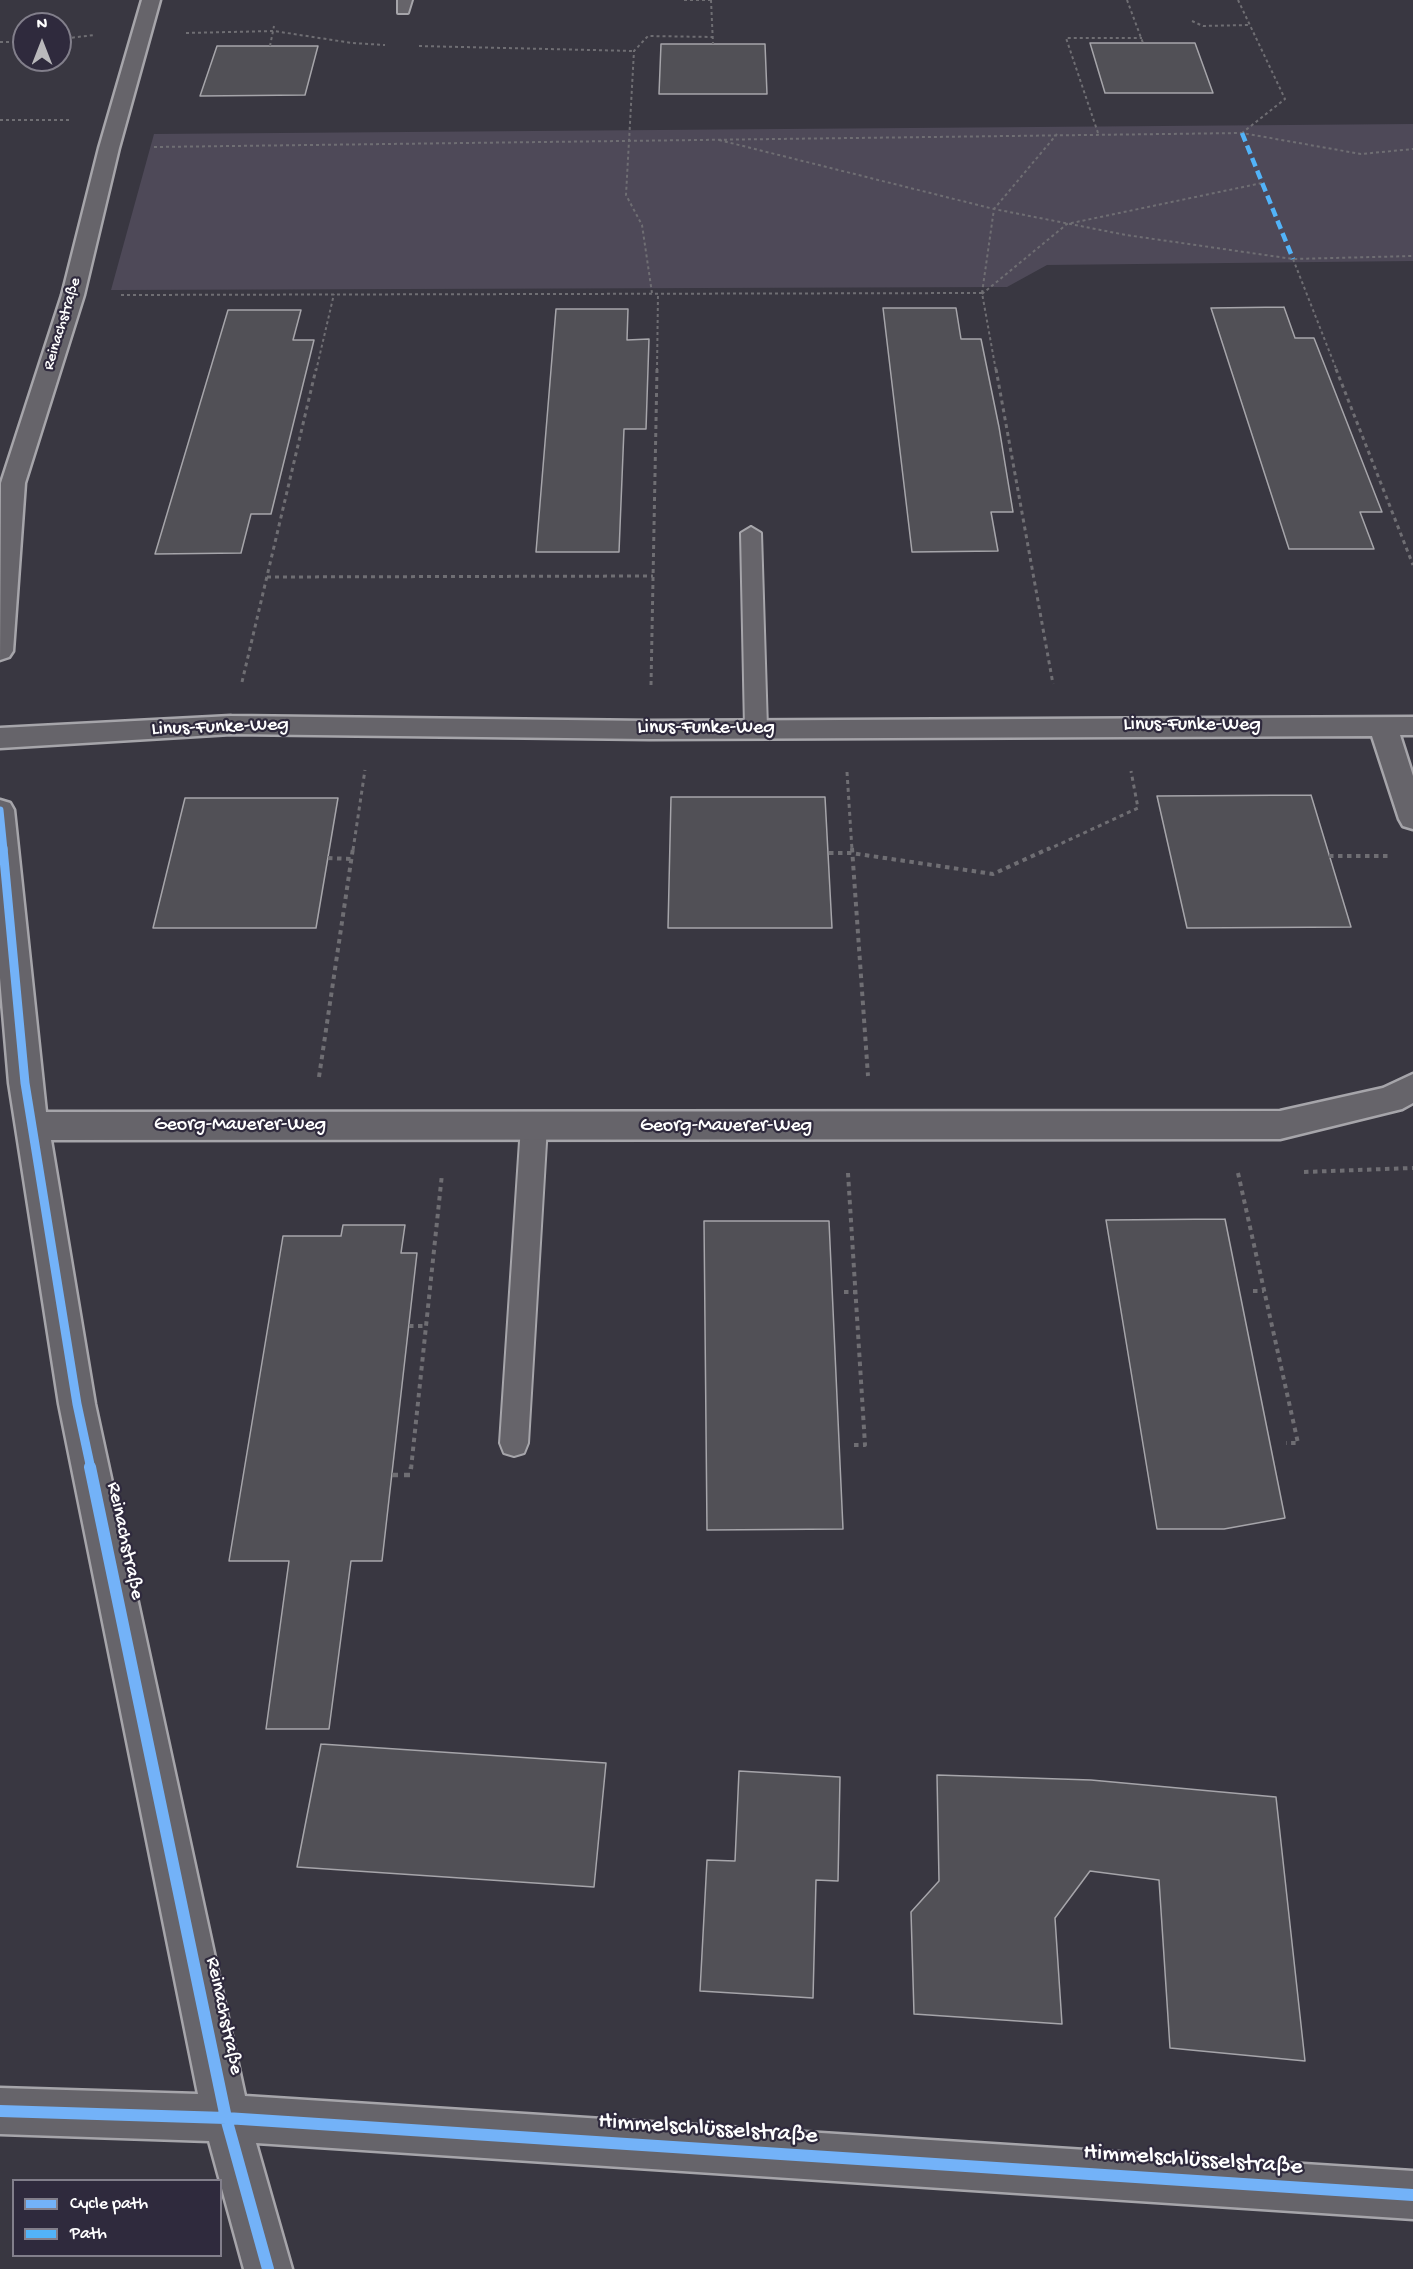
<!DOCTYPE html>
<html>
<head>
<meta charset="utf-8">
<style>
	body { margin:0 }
	#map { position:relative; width:1413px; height:2269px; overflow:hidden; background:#393741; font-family:"Gochi Hand",sans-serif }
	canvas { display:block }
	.legend { position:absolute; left:12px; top:2179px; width:210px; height:78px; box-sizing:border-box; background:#2f2a3d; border:2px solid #827f8b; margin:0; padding:8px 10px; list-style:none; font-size:18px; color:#fff }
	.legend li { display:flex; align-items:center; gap:12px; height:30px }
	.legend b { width:30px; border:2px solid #827f8b }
	.north { position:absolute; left:12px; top:12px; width:60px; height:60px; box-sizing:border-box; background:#2f2a3d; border:2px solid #827f8b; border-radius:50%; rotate:0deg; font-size:16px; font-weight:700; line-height:24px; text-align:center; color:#fff }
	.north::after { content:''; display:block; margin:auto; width:21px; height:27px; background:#bab9bc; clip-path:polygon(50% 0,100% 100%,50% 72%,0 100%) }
</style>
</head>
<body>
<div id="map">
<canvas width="1413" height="2269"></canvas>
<ul class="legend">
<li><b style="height:8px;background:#73b2f8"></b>Cycle path</li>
<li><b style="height:8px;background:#52b3f8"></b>Path</li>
</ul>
<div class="north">N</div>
</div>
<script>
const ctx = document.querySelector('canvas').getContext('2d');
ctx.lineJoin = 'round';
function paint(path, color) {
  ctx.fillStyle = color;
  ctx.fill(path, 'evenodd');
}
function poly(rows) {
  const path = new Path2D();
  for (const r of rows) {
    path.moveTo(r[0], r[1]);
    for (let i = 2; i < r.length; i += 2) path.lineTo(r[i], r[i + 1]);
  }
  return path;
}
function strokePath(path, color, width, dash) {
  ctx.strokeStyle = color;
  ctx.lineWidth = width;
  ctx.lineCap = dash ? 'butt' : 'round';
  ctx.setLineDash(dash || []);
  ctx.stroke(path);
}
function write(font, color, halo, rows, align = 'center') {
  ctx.font = font + ' "Gochi Hand",sans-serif';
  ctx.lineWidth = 4.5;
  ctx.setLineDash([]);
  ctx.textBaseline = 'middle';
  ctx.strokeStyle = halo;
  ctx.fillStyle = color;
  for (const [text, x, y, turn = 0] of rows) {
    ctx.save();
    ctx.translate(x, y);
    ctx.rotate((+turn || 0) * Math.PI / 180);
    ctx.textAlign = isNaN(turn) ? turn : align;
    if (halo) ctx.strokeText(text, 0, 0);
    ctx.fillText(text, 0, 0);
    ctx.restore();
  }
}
paint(poly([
	[1413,124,1413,261,1047,265,1007,287,111,290,154,134]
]), '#4e4958');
const building = poly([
	[1090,43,1195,43,1213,93,1105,93,1090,43],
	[661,44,765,44,767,94,659,94,661,44],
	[217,46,318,46,305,95,200,96,217,46],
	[1284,307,1295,338,1314,338,1382,512,1360,512,1374,549,1289,549,1211,308,1284,307],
	[883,308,956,308,961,339,981,339,999,427,1013,512,991,512,998,551,912,552,883,308],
	[556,309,628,309,627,340,649,339,646,429,624,429,619,552,536,552,556,309],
	[228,310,301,310,293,340,314,340,271,514,251,514,241,553,155,554,228,310],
	[1311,795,1351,927,1187,928,1157,796,1311,795],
	[671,797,825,797,832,928,668,928,671,797],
	[185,798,338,798,316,928,153,928,185,798],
	[1225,1219,1285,1518,1224,1529,1157,1529,1106,1220,1225,1219],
	[704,1221,829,1221,843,1529,707,1530,704,1221],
	[343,1225,405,1225,401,1253,417,1253,382,1561,351,1561,329,1729,266,1729,289,1561,229,1561,283,1236,341,1236,343,1225],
	[321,1744,606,1763,594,1887,297,1867,321,1744],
	[739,1771,840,1777,838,1881,816,1880,813,1998,700,1991,707,1860,735,1861,739,1771],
	[937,1775,1091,1780,1276,1797,1305,2061,1170,2048,1159,1880,1090,1871,1055,1918,1062,2024,914,2014,911,1912,939,1881,937,1775]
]);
paint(building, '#515056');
strokePath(building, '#a6a5aa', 1.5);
const service = poly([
	[398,0,412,0,408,13,398,13,398,0],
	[751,527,761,533,767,728,763,733,756,735,749,733,745,728,741,533,751,527],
	[534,1116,543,1119,547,1126,528,1443,524,1453,514,1456,504,1453,500,1443,521,1126,525,1119,534,1116]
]);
const minor = poly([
	[142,0,160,0,119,148,84,295,25,483,13,651,9,657,0,660,1,483,62,295,99,148,142,0],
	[231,716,650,721,1413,717,1413,735,1400,735,1413,776,1413,829,1403,826,1399,819,1372,736,650,739,231,734,0,748,0,728,231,716],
	[0,800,10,803,14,810,46,1112,1280,1111,1383,1088,1413,1074,1413,1103,1402,1109,1280,1139,51,1140,95,1404,245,2096,1413,2171,1413,2219,256,2143,292,2269,244,2269,209,2141,0,2134,0,2088,198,2094,59,1404,9,1083,0,978,0,800]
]);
strokePath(service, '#a6a5aa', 4);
strokePath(minor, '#a6a5aa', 5);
strokePath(poly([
	[684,0,711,0],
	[711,0,713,44],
	[1127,0,1143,43],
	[1238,0,1285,99,1242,133],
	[1192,21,1203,26,1249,25],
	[186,33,274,31,352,43,385,45],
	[60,39,95,35],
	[0,42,24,42],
	[270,46,274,26],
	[419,46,634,51],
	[0,120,71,120],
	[1098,133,1066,38,1142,38],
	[719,140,994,209,1126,235,1293,259,1413,256],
	[154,147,1242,133,1361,154,1413,149],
	[1293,259,1337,371],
	[652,293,642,225,626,195,634,51,648,36,713,37],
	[982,293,994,209,1057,134],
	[982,294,1067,224,1262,183],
	[121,295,982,293,996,371],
	[316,371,334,294],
	[657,371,658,293]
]), '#6f6e73', 2, [3, 3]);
strokePath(poly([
	[996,369,1053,684],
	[1336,369,1413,565],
	[267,577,653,576],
	[242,682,316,369],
	[651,685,657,369],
	[847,772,852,850],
	[353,850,365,770],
	[1047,850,1138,808,1131,771]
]), '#6f6e73', 3, [4, 4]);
strokePath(poly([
	[852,848,868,1076],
	[829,853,851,853,993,874,1050,848],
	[1329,856,1388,856],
	[328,858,351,859],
	[319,1077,353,848],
	[1304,1172,1413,1168],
	[848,1173,865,1445,852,1445],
	[1238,1173,1298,1443,1286,1443],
	[1253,1291,1264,1291],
	[844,1292,856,1292],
	[409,1326,426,1326],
	[411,1469,442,1174]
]), '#6f6e73', 4, [4.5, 4.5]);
strokePath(poly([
	[392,1475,410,1475,411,1467]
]), '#6f6e73', 4.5, [6, 6]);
paint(service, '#66646a');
paint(minor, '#66646a');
strokePath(poly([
	[1242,133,1293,259]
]), '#52b3f8', 4.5, [9, 4.5]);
strokePath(poly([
	[0,810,4,850]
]), '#73b2f8', 7);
strokePath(poly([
	[3,848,25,1083,77,1404,91,1469]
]), '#73b2f8', 9);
strokePath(poly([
	[90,1467,226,2118,268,2269],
	[0,2111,226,2118,1413,2195]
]), '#73b2f8', 12);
write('16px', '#fff', '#2f2a3d', [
	["Reinachstraße",63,324,-73]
]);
write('20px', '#fff', '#2f2a3d', [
	["Linus-Funke-Weg",1192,726],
	["Linus-Funke-Weg",220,728,-2],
	["Linus-Funke-Weg",706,729],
	["Georg-Mauerer-Weg",240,1126],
	["Georg-Mauerer-Weg",726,1127],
	["Reinachstraße",124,1541,78],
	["Reinachstraße",223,2016,78]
]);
write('24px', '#fff', '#2f2a3d', [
	["Himmelschlüsselstraße",708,2130,4],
	["Himmelschlüsselstraße",1193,2161,4]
]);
</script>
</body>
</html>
